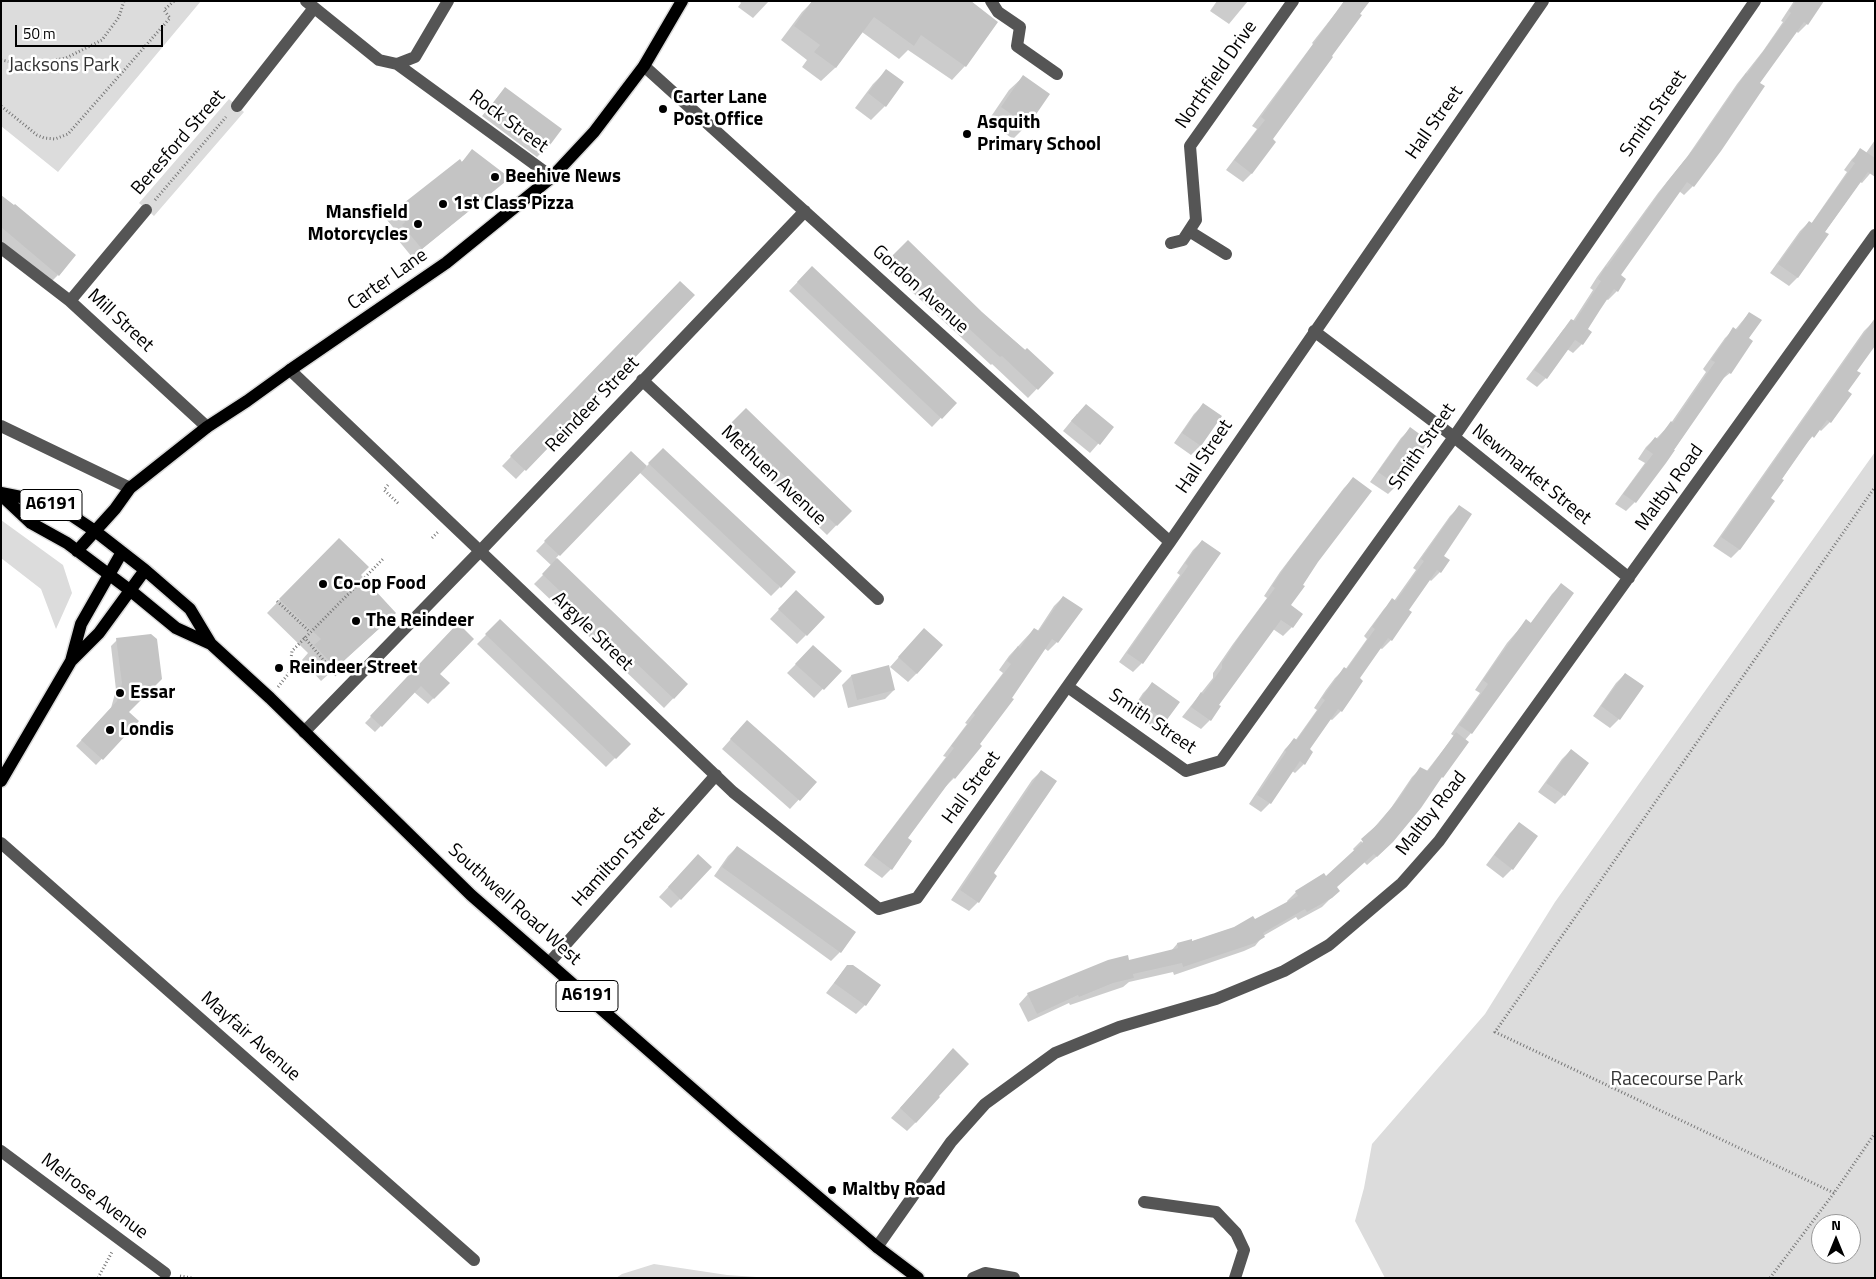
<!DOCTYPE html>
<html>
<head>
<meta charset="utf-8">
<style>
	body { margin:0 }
	#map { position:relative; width:1876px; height:1279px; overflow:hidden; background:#fff; font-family:"Titillium Web",sans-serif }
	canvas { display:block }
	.frame { position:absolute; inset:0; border:2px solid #000; pointer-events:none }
	.north { position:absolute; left:1811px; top:1214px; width:50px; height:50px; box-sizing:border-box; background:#fff; border:1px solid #999; border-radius:50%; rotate:0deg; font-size:14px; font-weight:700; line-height:20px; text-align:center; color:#000 }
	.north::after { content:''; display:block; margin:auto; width:18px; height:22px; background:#000; clip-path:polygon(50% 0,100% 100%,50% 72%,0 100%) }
	.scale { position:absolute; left:15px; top:25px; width:148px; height:22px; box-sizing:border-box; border:2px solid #000; border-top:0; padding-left:6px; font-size:15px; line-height:18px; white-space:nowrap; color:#000; -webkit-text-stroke:4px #fff; paint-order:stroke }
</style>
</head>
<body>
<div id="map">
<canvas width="1876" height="1279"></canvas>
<div class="frame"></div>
<div class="north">N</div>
<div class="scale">50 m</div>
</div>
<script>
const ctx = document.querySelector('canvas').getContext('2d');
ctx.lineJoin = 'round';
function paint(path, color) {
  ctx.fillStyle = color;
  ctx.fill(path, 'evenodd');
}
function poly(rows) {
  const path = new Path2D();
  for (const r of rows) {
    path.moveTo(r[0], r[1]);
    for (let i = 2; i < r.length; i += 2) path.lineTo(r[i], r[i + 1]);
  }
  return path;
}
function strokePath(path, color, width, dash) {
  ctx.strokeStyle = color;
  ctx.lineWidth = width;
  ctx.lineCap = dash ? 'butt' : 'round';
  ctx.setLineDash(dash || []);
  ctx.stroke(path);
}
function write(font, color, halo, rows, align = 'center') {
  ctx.font = font + ' "Titillium Web",sans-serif';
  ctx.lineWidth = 5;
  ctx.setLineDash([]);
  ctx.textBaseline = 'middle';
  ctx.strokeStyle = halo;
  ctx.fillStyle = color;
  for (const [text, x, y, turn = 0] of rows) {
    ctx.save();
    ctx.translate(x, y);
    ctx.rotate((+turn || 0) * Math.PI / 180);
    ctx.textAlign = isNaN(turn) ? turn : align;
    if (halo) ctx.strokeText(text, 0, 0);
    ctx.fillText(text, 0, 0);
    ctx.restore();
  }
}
paint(poly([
	[1,1,201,1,58,172,1,126],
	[229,99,244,112,154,216,139,203],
	[1875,452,1875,1278,1385,1278,1355,1221,1364,1188,1372,1144,1485,1014,1555,902],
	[1821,1224,1851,1224,1851,1254,1821,1254],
	[1,520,63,565,72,593,56,629,41,589,1,558],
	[654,1264,727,1275,771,1278,616,1278,622,1274]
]), '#dcdcdc');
paint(poly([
	[739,1,769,1,753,18,738,7,741,3],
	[813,1,969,1,965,66,952,80,908,50,899,59,862,32,835,68,821,81,802,67,807,60,781,40,802,12],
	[1217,1,1248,1,1229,24,1210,11],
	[1345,1,1271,139,1252,173,1243,182,1226,170,1257,129,1252,126,1313,44,1312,43],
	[1794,1,1823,1,1807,24,1798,33,1796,31,1758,83,1693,186,1684,195,1679,191,1619,276,1617,291,1608,300,1606,299,1586,330,1582,344,1573,353,1567,349,1546,378,1537,387,1526,379,1563,330,1573,321,1593,290,1590,288,1597,277,1658,193,1687,157,1737,84,1763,51,1783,22,1781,21],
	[886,71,885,106,871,120,855,108,873,84],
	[1023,77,1027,125,1013,139,988,121,1009,90],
	[505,88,546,148,537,157,482,116],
	[1875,140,1875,168,1862,183,1860,182,1824,233,1798,277,1789,286,1770,273,1800,231,1809,222,1811,224,1847,172,1844,170,1852,159,1861,150,1866,153],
	[472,151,499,186,412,257,394,235,397,232,387,220,396,211,461,163],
	[1,196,58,275,49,284,1,243],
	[908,241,981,312,1052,373,1028,398,992,364,991,365,884,266],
	[812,267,955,403,932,427,789,291],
	[680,282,693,295,516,479,502,466],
	[1749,313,1748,339,1730,373,1720,381,1673,451,1635,502,1626,511,1615,504,1645,463,1638,459,1646,447,1655,438,1656,439,1671,423,1706,372,1703,369,1725,338,1734,329,1735,330],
	[1873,322,1856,371,1830,422,1821,431,1819,429,1804,446,1781,480,1740,549,1731,558,1713,546,1864,331],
	[1203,405,1220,417,1200,446,1191,455,1174,443,1194,414],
	[746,410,850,511,827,535,722,434],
	[1077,414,1113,427,1090,453,1063,431],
	[1410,429,1397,485,1388,494,1370,482,1401,438],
	[663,449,780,587,771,596,639,472,556,558,687,684,664,708,534,584,552,566,536,551,631,453,646,467],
	[1353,479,1317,562,1289,606,1292,627,1283,636,1273,629,1218,705,1210,720,1201,729,1182,717,1213,678,1213,673,1233,644,1267,598,1264,596,1280,572,1344,488],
	[1459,507,1443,556,1440,572,1431,581,1429,579,1407,610,1391,640,1382,649,1380,648,1358,679,1341,711,1332,720,1330,719,1308,750,1304,764,1295,773,1292,771,1270,803,1261,812,1249,804,1285,749,1294,740,1295,741,1317,710,1314,708,1326,690,1335,678,1344,669,1345,670,1367,639,1364,636,1384,609,1393,600,1394,601,1416,570,1413,568,1450,516],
	[339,539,381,627,321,681,302,660,308,653,267,613],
	[1202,541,1219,554,1142,663,1133,672,1119,662,1180,575,1177,573,1193,550],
	[1561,585,1471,733,1465,740,1383,851,1367,865,1364,862,1335,888,1338,891,1322,907,1298,920,1296,917,1263,936,1255,946,1244,951,1174,975,1173,972,1129,982,1123,987,1070,1005,1069,1003,1028,1022,1019,1004,1028,994,1128,961,1171,951,1177,944,1191,942,1255,921,1288,903,1287,901,1296,892,1326,878,1355,852,1353,849,1361,841,1367,847,1372,830,1391,808,1412,777,1421,768,1426,772,1454,736,1451,734,1480,693,1475,690,1507,643,1526,621,1530,624,1552,594],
	[1063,597,1057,642,1048,651,1044,648,954,778,945,787,906,839,911,842,891,869,882,878,864,865,946,757,943,756,967,724,965,723,1003,673,999,670,1009,656,1034,629,1037,632,1054,606],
	[787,601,806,635,797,644,770,619],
	[500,621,629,744,606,767,477,644],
	[458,625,438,674,448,683,428,704,414,692,375,732,365,723],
	[915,639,917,673,908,682,890,667],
	[117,640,127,713,137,721,96,765,76,746,111,708,116,690,111,646],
	[804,656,840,671,814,698,787,673],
	[888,666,894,690,885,699,848,708,842,685,851,676],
	[1625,674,1619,719,1610,728,1593,716,1616,683],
	[1152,684,1165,720,1156,729,1131,711,1143,693],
	[738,731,815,782,790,809,722,749],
	[1571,750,1564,795,1555,804,1538,792,1562,759],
	[1041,771,992,874,996,876,978,902,969,911,951,900,1032,780],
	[1519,824,1512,869,1503,878,1486,865,1510,833],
	[737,847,854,932,840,952,831,961,714,876,728,856],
	[689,865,680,899,671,908,659,897],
	[847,966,879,985,865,1005,856,1014,826,993],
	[944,1059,916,1122,907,1131,891,1118]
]), '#0003');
paint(poly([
	[812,1,971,1,998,22,966,67,921,35,914,46,874,17,836,68,814,52,820,45,794,26],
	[1344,1,1370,1,1360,14,1362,15,1332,56,1333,57,1273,139,1276,142,1252,174,1234,160,1265,120,1261,117],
	[1796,1,1824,1,1808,25,1804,22,1760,83,1765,86,1721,151,1694,187,1687,182,1621,275,1626,279,1618,292,1614,289,1600,310,1588,329,1592,332,1583,345,1575,340,1547,379,1534,370,1571,319,1575,321,1601,281,1598,279,1606,266,1607,267,1667,182,1696,146,1746,73,1747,74,1791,13,1789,11],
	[886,69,904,82,886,107,868,93],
	[1023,75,1050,94,1028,126,1001,107],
	[505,87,562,129,547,149,490,107],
	[1860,148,1875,158,1875,177,1868,172,1825,232,1829,234,1798,278,1778,264,1809,221,1812,223,1855,163,1852,161],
	[472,149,510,178,422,249,402,225,405,222,395,210,460,159,462,162],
	[1,195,14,205,15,204,76,255,59,276,1,227],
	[908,240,982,312,1025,350,1027,348,1054,373,1038,390,1002,356,1000,357,955,316,892,256],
	[812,266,957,403,942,419,797,282],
	[680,281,695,295,526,471,510,456],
	[1749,312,1762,320,1749,338,1753,341,1731,374,1728,372,1674,450,1675,450,1666,463,1636,503,1623,494,1653,454,1646,449,1655,437,1658,439,1671,421,1673,423,1715,362,1711,360,1725,340,1733,327,1737,330],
	[1875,318,1875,346,1857,371,1861,373,1848,391,1852,394,1831,423,1827,420,1814,438,1812,436,1782,479,1784,480,1771,498,1775,501,1740,550,1721,537],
	[1203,403,1222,416,1201,446,1182,433],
	[1086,404,1114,427,1100,445,1071,421],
	[746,408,852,511,837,526,730,424],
	[1410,427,1429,441,1398,486,1378,472],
	[663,448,796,572,781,588,648,463],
	[631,451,647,466,560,556,544,541],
	[1353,477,1372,491,1318,562,1303,585,1305,586,1291,605,1303,614,1293,628,1281,620,1219,705,1221,706,1211,721,1191,707,1201,692,1203,694,1222,668,1222,663,1241,634,1275,588,1272,586,1289,561],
	[1459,505,1472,514,1444,556,1450,560,1441,573,1437,570,1409,610,1412,612,1403,625,1392,641,1388,638,1360,678,1363,681,1351,699,1342,712,1338,709,1310,749,1313,752,1305,765,1300,761,1271,804,1257,795,1286,752,1285,750,1294,738,1297,740,1325,700,1322,698,1335,680,1344,667,1347,669,1375,629,1372,627,1392,598,1396,601,1424,561,1421,559],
	[339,538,369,567,361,575,396,613,336,668,314,645,321,639,279,599],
	[1202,540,1221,553,1143,664,1127,653,1188,566,1185,563],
	[557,558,688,684,674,699,542,574],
	[1561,583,1574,593,1472,734,1459,725,1488,684,1483,680,1526,619,1531,623],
	[796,590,825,617,807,636,778,609],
	[1063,596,1083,609,1058,643,1052,639,1012,698,1014,699,980,744,982,746,955,779,953,777,908,838,912,841,892,870,872,855,954,748,951,746,975,715,973,713,1011,664,1007,661,1018,646,1020,648,1034,628,1039,631],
	[500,619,631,744,616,759,485,634],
	[458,623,474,639,440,674,450,683,434,699,421,686,382,727,370,716],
	[924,628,943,645,917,674,898,657],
	[151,634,157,639,162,679,129,712,139,721,103,760,81,740,117,701,122,683,116,638],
	[813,645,842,671,824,690,795,664],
	[889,665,895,690,857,700,851,675],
	[1625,673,1644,686,1620,720,1601,706],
	[1152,682,1180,702,1166,721,1139,701],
	[747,720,817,782,800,801,730,739],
	[1456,732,1469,742,1443,778,1442,777,1421,808,1393,842,1377,857,1374,854,1337,887,1340,891,1332,898,1307,912,1305,909,1263,933,1265,937,1255,943,1183,967,1182,963,1133,974,1134,978,1113,983,1079,997,1078,995,1037,1014,1027,993,1108,960,1128,955,1129,960,1178,948,1177,943,1192,939,1192,941,1234,927,1253,916,1255,919,1298,896,1295,891,1324,873,1326,876,1363,842,1361,839,1378,824,1400,797,1420,767,1428,771],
	[1571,749,1589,763,1565,796,1546,783],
	[1041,770,1057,781,994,873,997,876,979,903,960,890],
	[1519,822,1538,836,1513,870,1494,855],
	[737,846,856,932,841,953,722,867],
	[698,854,712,867,681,900,668,887],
	[847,965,853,965,881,985,866,1006,834,983],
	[953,1048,969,1064,939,1096,940,1097,916,1123,900,1108]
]), '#c4c4c4');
const major = poly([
	[1,493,41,501,68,513,95,531,145,570,190,609,211,644,270,698,471,895,736,1127,877,1247,918,1278],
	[1,495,31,523,67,543,131,591,176,628,211,644],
	[77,551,115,509,130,488,207,427,247,401,290,370,446,263,552,177,594,132,644,66,682,1],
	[71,661,81,624,122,552],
	[1,781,71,661,99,633,145,570]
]);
strokePath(major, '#dbdbdb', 15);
strokePath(poly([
	[1,60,28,65,66,58,102,40,119,17,124,1],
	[1,106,37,135,44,138,55,139,68,134,170,18,164,10,174,1],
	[155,200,226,117],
	[388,485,384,490,399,504],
	[432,538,439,531],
	[277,601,309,631],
	[304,637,337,676],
	[278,687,289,673,292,651,383,559],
	[1834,1193,1495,1032,1875,487],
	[180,1276,192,1278],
	[98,1278,112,1252],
	[1770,1278,1834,1193,1875,1133]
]), '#777', 3, [1, 2.5]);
strokePath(poly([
	[306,1,379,60,397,64,552,177],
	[991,1,998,12,1020,27,1017,46,1057,74],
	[397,64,415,57,448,1],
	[644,66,1170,542],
	[237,106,314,8],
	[1189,231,1226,254],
	[1171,243,1183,240,1196,220,1190,146,1293,1],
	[1,248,70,301,207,427],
	[70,301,146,210],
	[1314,331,1454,437,1629,578],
	[290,370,733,792,879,909,917,898,1170,542,1543,1],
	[642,380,878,599],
	[1,426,130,488],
	[1068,687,1186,771,1221,761,1454,437,1755,1],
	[304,732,484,547,805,211],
	[1,843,474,1260],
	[549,963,716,775],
	[1,1151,165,1273],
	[1144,1202,1216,1212,1236,1233,1244,1250,1235,1278],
	[877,1247,951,1142,985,1104,1055,1053,1119,1027,1216,999,1284,971,1329,945,1402,883,1439,841,1875,235],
	[973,1278,985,1273,1014,1278]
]), '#555', 12);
strokePath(major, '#000', 12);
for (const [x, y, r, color] of [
	[663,109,5,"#000"],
	[967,134,5,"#000"],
	[495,177,5,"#000"],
	[443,204,5,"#000"],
	[418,224,5,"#000"],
	[323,584,5,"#000"],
	[356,621,5,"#000"],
	[279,668,5,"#000"],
	[120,693,5,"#000"],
	[110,730,5,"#000"],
	[832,1190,5,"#000"]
]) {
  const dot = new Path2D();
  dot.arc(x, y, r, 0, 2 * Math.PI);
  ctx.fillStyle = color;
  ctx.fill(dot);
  strokePath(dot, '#fff', 2);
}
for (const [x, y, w] of [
	[51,505,62],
	[587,996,62]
]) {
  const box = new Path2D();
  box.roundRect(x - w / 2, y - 15.5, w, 31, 4);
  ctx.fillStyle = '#fff';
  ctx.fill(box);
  strokePath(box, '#000', 1);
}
write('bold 18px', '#000', null, [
	["A6191",51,505],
	["A6191",587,996]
]);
write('19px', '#333', '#fff', [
	["Jacksons Park",64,66],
	["Racecourse Park",1677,1080]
]);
write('19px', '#000', '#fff', [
	["Northfield Drive",1217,75,-55],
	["Smith Street",1654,114,-55],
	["Rock Street",508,122,36],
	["Hall Street",1435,123,-55],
	["Beresford Street",179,143,-49],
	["Carter Lane",388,280,-35],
	["Gordon Avenue",920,290,42],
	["Mill Street",120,321,43],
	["Reindeer Street",593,405,-46],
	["Smith Street",1423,447,-55],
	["Hall Street",1205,457,-56],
	["Newmarket Street",1531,475,39],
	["Methuen Avenue",773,476,43],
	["Maltby Road",1670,488,-54],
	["Argyle Street",592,632,44],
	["Smith Street",1152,722,34],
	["Hall Street",972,788,-54],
	["Maltby Road",1432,814,-52],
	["Hamilton Street",619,857,-48],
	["Southwell Road West",514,905,42],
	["Mayfair Avenue",250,1037,41],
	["Melrose Avenue",94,1197,37]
]);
write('bold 19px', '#000', '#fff', [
	["Carter Lane",673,98],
	["Post Office",673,120],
	["Asquith",977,123],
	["Primary School",977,145],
	["Beehive News",505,177],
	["1st Class Pizza",453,204],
	["Mansfield",408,213,"right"],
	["Motorcycles",408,235,"right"],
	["Co-op Food",333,584],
	["The Reindeer",366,621],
	["Reindeer Street",289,668],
	["Essar",130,693],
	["Londis",120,730],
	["Maltby Road",842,1190]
], 'left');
</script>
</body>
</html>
